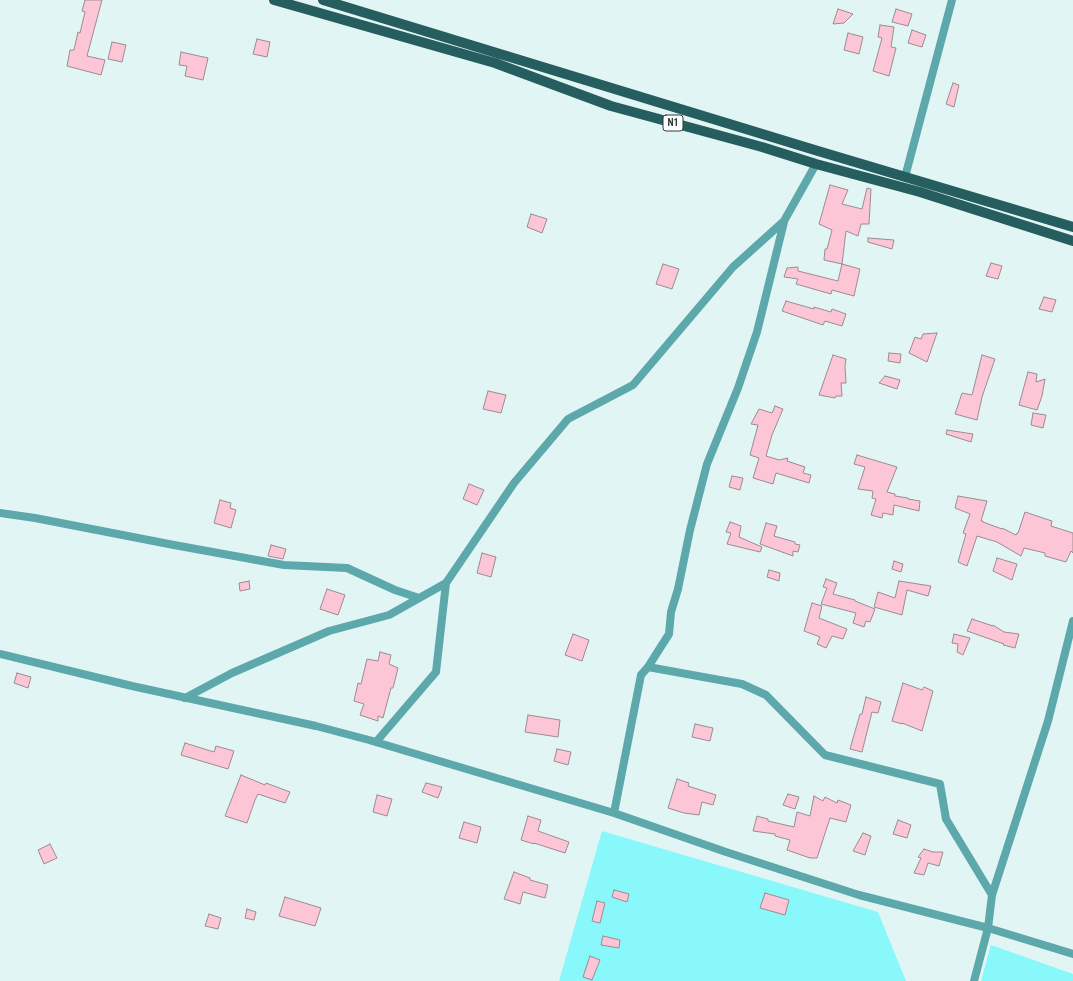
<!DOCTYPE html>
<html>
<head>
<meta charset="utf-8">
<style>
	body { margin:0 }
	canvas { display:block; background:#e2f5f5 }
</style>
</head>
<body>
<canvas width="1073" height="981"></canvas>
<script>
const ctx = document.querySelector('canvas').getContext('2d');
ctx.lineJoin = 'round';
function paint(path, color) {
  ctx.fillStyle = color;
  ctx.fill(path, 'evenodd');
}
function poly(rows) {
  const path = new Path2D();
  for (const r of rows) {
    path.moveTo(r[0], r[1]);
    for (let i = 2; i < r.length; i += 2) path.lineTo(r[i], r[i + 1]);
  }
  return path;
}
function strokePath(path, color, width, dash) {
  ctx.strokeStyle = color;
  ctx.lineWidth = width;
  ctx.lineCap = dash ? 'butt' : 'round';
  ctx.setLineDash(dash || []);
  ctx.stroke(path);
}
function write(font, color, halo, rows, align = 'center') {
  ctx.font = font + ' "Roboto Condensed",sans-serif';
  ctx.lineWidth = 3;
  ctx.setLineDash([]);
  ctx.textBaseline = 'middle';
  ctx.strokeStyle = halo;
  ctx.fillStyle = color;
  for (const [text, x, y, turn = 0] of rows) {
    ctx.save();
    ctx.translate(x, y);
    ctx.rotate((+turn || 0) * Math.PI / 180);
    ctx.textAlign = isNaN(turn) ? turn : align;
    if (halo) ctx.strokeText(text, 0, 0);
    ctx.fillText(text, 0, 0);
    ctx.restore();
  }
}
paint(poly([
	[602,831,878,912,906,981,559,981],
	[991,945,1073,974,1073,981,981,981]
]), '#89f8fb');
const building = poly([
	[85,0,102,0,87,56,105,60,101,75,67,66,70,50,74,50,78,32,80,33,85,12,82,11,85,0],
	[838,9,853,14,844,23,833,24,838,9],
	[896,9,912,14,908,26,892,22,896,9],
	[880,25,894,27,891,47,896,48,889,76,873,71,882,38,878,37,880,25],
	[912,30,926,35,922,47,908,43,912,30],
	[848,33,863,37,859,54,844,50,848,33],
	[257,39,270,42,267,57,253,54,257,39],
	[112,42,126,45,122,62,108,59,112,42],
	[181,52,208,58,203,80,185,76,187,66,179,65,181,52],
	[953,83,959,85,954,107,946,104,953,83],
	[830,185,848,190,842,204,862,209,867,188,871,189,869,224,861,224,858,236,846,231,842,264,824,260,825,249,827,249,832,230,819,224,830,185],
	[531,214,547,219,542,233,527,227,531,214],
	[868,238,894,240,892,249,868,242,868,238],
	[991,263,1002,266,998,279,986,276,991,263],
	[663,264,679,269,672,289,656,284,663,264],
	[842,264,860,269,854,296,832,290,831,294,796,284,798,279,784,277,787,268,798,267,798,271,838,281,842,264],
	[1044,297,1056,300,1052,312,1039,309,1044,297],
	[786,301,814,309,814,307,831,312,832,309,846,314,842,326,825,321,823,325,782,311,786,301],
	[937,333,927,362,909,353,915,337,921,339,923,334,937,333],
	[889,353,901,354,900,363,888,361,889,353],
	[833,355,846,359,845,366,846,383,841,383,842,396,836,396,835,398,819,395,833,355],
	[982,355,995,359,982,397,977,420,955,414,962,393,972,395,982,355],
	[1028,372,1037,374,1036,382,1045,379,1042,396,1037,410,1019,405,1028,372],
	[885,376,900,380,897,389,879,383,885,376],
	[488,391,506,395,501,413,483,409,488,391],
	[775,406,783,409,772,435,766,456,779,460,788,458,787,461,805,467,803,473,811,475,809,483,776,473,773,484,753,478,759,458,750,455,758,425,751,424,759,409,772,413,775,406],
	[1033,413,1046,415,1043,428,1031,425,1033,413],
	[947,430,973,434,971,442,946,434,947,430],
	[857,455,897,467,887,492,895,494,895,496,908,498,908,499,920,501,919,511,894,505,893,515,883,513,882,518,871,515,876,499,872,498,873,491,858,489,865,467,854,464,857,455],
	[732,476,743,478,740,490,729,487,732,476],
	[469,484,484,490,477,505,463,499,469,484],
	[958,496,987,501,981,521,983,521,983,522,1002,529,1002,528,1016,535,1017,533,1018,533,1025,512,1052,521,1051,526,1073,533,1073,553,1071,551,1066,562,1045,556,1045,553,1024,548,1021,556,997,542,977,536,967,566,958,562,966,534,963,533,970,514,955,508,958,496],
	[220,500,231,503,230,508,236,510,231,528,214,523,220,500],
	[730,522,741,526,739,537,762,547,760,552,727,544,731,533,726,532,730,522],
	[766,523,777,526,774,536,795,542,795,544,800,545,798,552,793,551,793,556,760,544,766,523],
	[271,545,286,549,283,559,268,556,271,545],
	[482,553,496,557,491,577,477,573,482,553],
	[997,558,1017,564,1012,580,993,571,997,558],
	[894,561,903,564,901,572,892,569,894,561],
	[769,570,780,573,779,581,767,577,769,570],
	[826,579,837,583,833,594,855,600,855,601,875,609,870,622,866,621,864,627,853,623,856,613,821,604,827,588,823,587,826,579],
	[249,581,250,589,240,591,239,583,249,581],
	[899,581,931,586,928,596,907,590,902,615,874,607,878,592,895,598,899,581],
	[327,589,345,595,338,615,320,609,327,589],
	[812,603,822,606,819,618,847,629,843,639,832,636,826,648,817,644,820,637,804,631,812,603],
	[972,619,993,626,993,625,1004,632,1019,634,1015,648,1003,645,1004,644,967,631,972,619],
	[573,634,589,640,582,661,565,655,573,634],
	[954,634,970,638,963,655,957,652,958,644,952,643,954,634],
	[380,652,391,655,389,664,398,668,393,688,391,688,383,718,378,716,378,721,360,715,364,704,354,701,358,683,361,684,367,659,378,661,380,652],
	[17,673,31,677,28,688,14,683,17,673],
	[903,683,922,690,924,687,933,691,922,731,902,723,902,724,892,721,903,683],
	[866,697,881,702,878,713,872,712,862,752,850,749,860,714,862,714,866,697],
	[528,715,560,720,558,737,525,732,528,715],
	[695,724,713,728,710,741,692,737,695,724],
	[185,743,214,752,216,746,234,751,228,769,181,755,185,743],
	[557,749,571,752,568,765,554,761,557,749],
	[241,775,265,785,266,783,290,792,285,803,258,794,255,800,247,823,225,816,241,775],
	[677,779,689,783,688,786,716,795,713,805,702,802,699,815,684,813,668,808,677,779],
	[426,783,442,787,438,798,422,792,426,783],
	[788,794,799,797,795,809,783,805,788,794],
	[377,795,392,799,387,816,373,812,377,795],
	[814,796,823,801,825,797,837,803,838,800,851,805,846,822,830,818,817,858,810,858,787,850,790,840,775,836,775,834,753,831,757,816,768,819,768,821,794,827,797,812,810,816,814,796],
	[528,816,541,820,538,831,569,842,565,853,534,843,534,844,521,840,528,816],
	[898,820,911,825,907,838,893,834,898,820],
	[464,822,481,827,477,843,459,838,464,822],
	[863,833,871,836,865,855,853,851,863,833],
	[50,844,57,858,44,864,38,850,50,844],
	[924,849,933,852,943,852,939,866,928,863,924,875,914,873,921,858,918,857,924,849],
	[514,872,530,878,530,880,548,885,545,898,523,892,520,904,504,899,514,872],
	[614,890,629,894,627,902,612,897,614,890],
	[765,893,789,900,785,915,760,908,765,893],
	[285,897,321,908,315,926,279,916,285,897],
	[597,901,605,903,600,923,592,921,597,901],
	[247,909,256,912,254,920,245,918,247,909],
	[209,914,221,918,218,929,205,926,209,914],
	[603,936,620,940,619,948,601,945,603,936],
	[590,956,600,960,592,980,583,977,590,956]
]);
paint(building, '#fdc6d7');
strokePath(building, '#9b8b90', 1);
strokePath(poly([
	[905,177,952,0],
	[0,513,35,518,174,545,284,565,347,568,395,590,419,598],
	[0,654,132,686,316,726,369,740,614,813,726,852,859,895,988,928,1073,954],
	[648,667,742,684,766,695,825,755,940,784,946,819,992,895],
	[185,698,232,673,329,631,389,615,446,583,514,483,568,419,633,385,733,267,784,221,816,164],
	[376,742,436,672,446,583],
	[614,813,641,675,648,667,669,634,671,612,678,589,690,530,707,464,738,388,757,332,784,222],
	[974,981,988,928,992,895,1048,721,1073,621]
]), '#5ca8aa', 8);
strokePath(poly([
	[274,0,495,63,611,106,762,147,816,164,920,192,1073,241],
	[323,0,818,151,1073,227]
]), '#265d5e', 10);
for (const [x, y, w] of [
	[673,123,20]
]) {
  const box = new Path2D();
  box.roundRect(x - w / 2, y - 8, w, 16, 3);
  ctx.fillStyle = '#fbffff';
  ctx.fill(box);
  strokePath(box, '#333b3b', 1);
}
write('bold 10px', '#333b3b', null, [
	["N1",673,123]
]);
</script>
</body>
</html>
